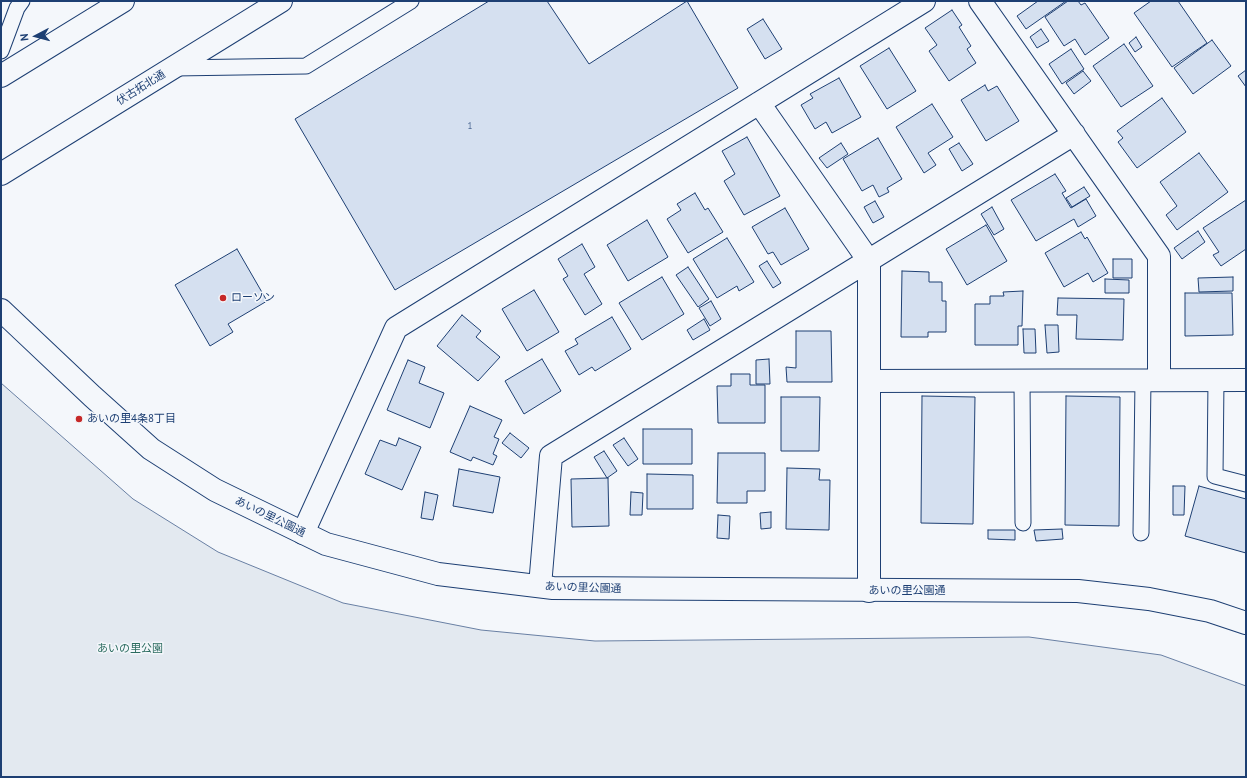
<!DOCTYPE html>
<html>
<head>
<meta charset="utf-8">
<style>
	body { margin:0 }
	#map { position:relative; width:1247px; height:778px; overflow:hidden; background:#f4f7fb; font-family:"PT Sans",sans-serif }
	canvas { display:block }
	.frame { position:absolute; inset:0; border:2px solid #1d3f73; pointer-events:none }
	.north { position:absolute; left:16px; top:16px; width:40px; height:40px; -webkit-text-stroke:3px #f4f7fb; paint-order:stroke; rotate:264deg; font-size:11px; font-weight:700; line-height:16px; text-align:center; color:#1d3f73 }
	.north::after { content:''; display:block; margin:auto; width:14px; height:18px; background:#1d3f73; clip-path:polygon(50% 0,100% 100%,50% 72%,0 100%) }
</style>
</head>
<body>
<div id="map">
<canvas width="1247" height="778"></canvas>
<div class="frame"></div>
<div class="north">N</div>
</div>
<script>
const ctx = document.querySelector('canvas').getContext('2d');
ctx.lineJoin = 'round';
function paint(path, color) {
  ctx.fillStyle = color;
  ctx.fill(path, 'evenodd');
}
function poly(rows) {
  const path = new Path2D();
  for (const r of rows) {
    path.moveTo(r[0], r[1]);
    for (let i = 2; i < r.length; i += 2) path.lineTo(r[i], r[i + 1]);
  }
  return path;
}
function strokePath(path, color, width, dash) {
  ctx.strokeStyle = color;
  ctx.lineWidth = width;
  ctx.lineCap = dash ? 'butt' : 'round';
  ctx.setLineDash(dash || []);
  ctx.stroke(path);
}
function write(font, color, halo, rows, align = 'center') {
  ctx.font = font + ' "PT Sans","Noto Sans JP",sans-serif';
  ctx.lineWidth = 3;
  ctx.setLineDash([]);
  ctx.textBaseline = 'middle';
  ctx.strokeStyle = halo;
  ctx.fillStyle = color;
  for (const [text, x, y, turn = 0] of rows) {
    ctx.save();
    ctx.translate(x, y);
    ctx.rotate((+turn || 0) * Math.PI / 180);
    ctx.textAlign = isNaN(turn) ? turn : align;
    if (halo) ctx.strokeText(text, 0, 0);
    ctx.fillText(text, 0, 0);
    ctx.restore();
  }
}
const green = poly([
	[1,383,133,499,218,552,343,603,481,630,595,641,1029,637,1161,655,1246,686,1246,777,1,777,1,383]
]);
paint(green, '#e3e9f0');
strokePath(green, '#687fa3', 1);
const building = poly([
	[489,1,547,1,589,64,687,1,738,88,395,290,295,119,489,1],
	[1038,1,1066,1,1026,29,1017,16,1038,1],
	[1068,1,1078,1,1081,5,1085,3,1109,38,1085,55,1075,39,1064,46,1045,17,1068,1],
	[1151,1,1178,1,1207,43,1172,67,1134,13,1151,1],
	[952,10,962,25,959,27,971,46,967,49,976,63,949,81,929,51,937,45,925,28,952,10],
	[763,19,782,49,765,59,747,29,763,19],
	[1041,29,1049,41,1037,48,1030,37,1041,29],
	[1136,37,1142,47,1135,52,1129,43,1136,37],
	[1212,40,1231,66,1193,94,1174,68,1212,40],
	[1124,44,1153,86,1121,107,1093,66,1124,44],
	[889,48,916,91,887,109,860,66,889,48],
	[1071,49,1084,69,1062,84,1049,64,1071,49],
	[1246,70,1246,87,1238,76,1246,70],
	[1083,71,1091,81,1074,94,1066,83,1083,71],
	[839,78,861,117,832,133,826,122,815,129,801,105,813,98,810,94,839,78],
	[985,85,988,91,997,86,1019,121,986,141,961,100,985,85],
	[1162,98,1186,132,1137,168,1118,142,1123,138,1117,131,1162,98],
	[932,104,953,137,928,153,936,165,924,173,896,127,932,104],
	[747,137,780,196,744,215,724,181,735,174,722,151,747,137],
	[878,138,902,179,887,188,889,192,879,197,873,185,862,191,843,159,878,138],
	[841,143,848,154,827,168,819,158,841,143],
	[959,143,973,164,962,171,949,149,959,143],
	[1199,153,1228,192,1177,230,1166,215,1177,206,1160,182,1199,153],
	[1055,174,1066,191,1062,193,1071,208,1086,199,1096,216,1078,227,1074,219,1036,241,1011,200,1055,174],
	[1084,187,1090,196,1072,207,1066,198,1084,187],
	[695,193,705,210,708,208,723,232,688,253,667,219,681,210,677,204,695,193],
	[1246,200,1246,249,1221,266,1213,255,1219,252,1203,228,1246,200],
	[875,201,884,217,873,223,864,207,875,201],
	[992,207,1004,229,994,235,981,214,992,207],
	[785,208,809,249,781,265,773,252,768,254,752,227,785,208],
	[647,220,668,257,628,281,607,245,647,220],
	[986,225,1007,261,967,285,946,249,986,225],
	[1198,231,1205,242,1182,259,1174,248,1198,231],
	[1081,232,1085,239,1087,237,1108,273,1093,282,1088,273,1064,287,1045,253,1081,232],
	[727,238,754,282,739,291,737,286,717,298,693,259,727,238],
	[582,244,595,267,584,274,602,304,585,315,563,279,568,276,558,259,582,244],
	[237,249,267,301,228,324,233,332,210,346,175,285,237,249],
	[1113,259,1132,259,1132,278,1113,278,1113,259],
	[767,261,781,283,773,288,759,266,767,261],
	[688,267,709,299,698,307,676,275,688,267],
	[902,271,929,272,929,282,942,282,942,301,946,301,946,332,928,332,928,337,901,337,902,271],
	[662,277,684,314,642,340,619,303,662,277],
	[1233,277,1233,291,1199,292,1198,278,1233,277],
	[1105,279,1129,280,1129,293,1105,293,1105,279],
	[534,290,559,332,527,351,502,309,534,290],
	[1023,291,1022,326,1018,326,1018,345,975,345,975,304,990,304,990,296,1004,296,1003,292,1023,291],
	[1185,293,1232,293,1233,335,1185,336,1185,293],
	[1058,298,1124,299,1123,340,1076,339,1077,315,1057,315,1058,298],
	[711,301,721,319,710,326,699,308,711,301],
	[462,315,481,331,476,337,500,357,478,381,437,346,462,315],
	[612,317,631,349,595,371,592,367,579,375,565,351,578,344,575,339,612,317],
	[704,319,710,330,693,340,687,330,704,319],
	[1045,325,1058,325,1059,352,1047,353,1045,325],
	[1023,329,1035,329,1036,353,1024,353,1023,329],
	[796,331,831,331,832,382,787,382,786,367,796,368,796,331],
	[542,359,561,391,524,414,505,381,542,359],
	[769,359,770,384,756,384,756,360,769,359],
	[408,360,425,367,419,383,444,393,430,428,387,410,408,360],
	[731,374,750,374,750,385,765,385,765,423,718,423,717,386,731,386,731,374],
	[922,396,975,397,973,524,921,523,922,396],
	[1066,396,1120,397,1119,526,1065,525,1066,396],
	[781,397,820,397,819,451,781,451,781,397],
	[470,406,502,420,494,437,499,439,493,454,497,456,493,465,473,457,471,461,450,452,470,406],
	[643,429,692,429,692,464,643,464,643,429],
	[510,433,529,448,521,458,502,443,510,433],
	[399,438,421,447,402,490,365,474,380,440,396,446,399,438],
	[624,438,638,459,628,466,613,445,624,438],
	[604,451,617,471,607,478,594,457,604,451],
	[718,453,765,453,765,491,747,491,747,503,717,503,718,453],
	[787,468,820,469,819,480,830,480,829,530,786,529,787,468],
	[459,469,500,477,493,513,453,506,459,469],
	[647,474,693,475,693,509,647,509,647,474],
	[608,478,609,526,572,527,571,479,608,478],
	[1173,486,1185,486,1184,515,1173,515,1173,486],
	[1199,486,1246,499,1246,553,1185,536,1199,486],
	[425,492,438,495,433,520,421,518,425,492],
	[631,492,643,493,642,515,630,515,631,492],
	[771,512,771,528,761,529,760,513,771,512],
	[718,515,730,516,729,539,717,538,718,515],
	[1062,529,1063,539,1036,541,1034,530,1062,529],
	[988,530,1015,530,1015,540,988,539,988,530]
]);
paint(building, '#d5e0f0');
strokePath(building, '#1d3f73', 1);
const lane = poly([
	[1,51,17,8,22,1],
	[174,68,306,66,411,1],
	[1216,380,1215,476,1246,484],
	[1022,381,1023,523],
	[1141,533,1143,380]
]);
const street = poly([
	[980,1,1159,256,1159,380],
	[759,103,869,261,869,591],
	[869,381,1246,380],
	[303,533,396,328,924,1],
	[540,586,551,456,1074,134]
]);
const secondary = poly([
	[1,310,92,396,151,449,215,490,326,544,438,574,553,588,1078,591,1149,599,1210,611,1246,623]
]);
const primary = poly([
	[1,76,123,1],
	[1,174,281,1]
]);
strokePath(lane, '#1d3f73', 17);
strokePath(street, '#1d3f73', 24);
strokePath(secondary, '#1d3f73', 24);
strokePath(primary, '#1d3f73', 24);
strokePath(lane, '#f4f7fb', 15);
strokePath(street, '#f4f7fb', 22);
strokePath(secondary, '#f4f7fb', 22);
strokePath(primary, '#f4f7fb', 22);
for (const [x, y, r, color] of [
	[223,298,4,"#c62828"],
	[79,419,4,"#c62828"]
]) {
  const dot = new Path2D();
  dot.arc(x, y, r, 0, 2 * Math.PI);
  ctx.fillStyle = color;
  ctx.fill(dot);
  strokePath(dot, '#f4f7fb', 1.5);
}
write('9px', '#4b6792', null, [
	["1",470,126]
]);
write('11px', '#1d3f73', '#f4f7fb', [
	["伏古拓北通",141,88,-32],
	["あいの里公園通",270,517,26],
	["あいの里公園通",583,588,2],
	["あいの里公園通",907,591]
]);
write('11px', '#1d3f73', '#f4f7fb', [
	["ローソン",231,298],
	["あいの里4条8丁目",87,419]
], 'left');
write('11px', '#2c6c60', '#f4f7fb', [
	["あいの里公園",130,649]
]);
</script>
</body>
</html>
